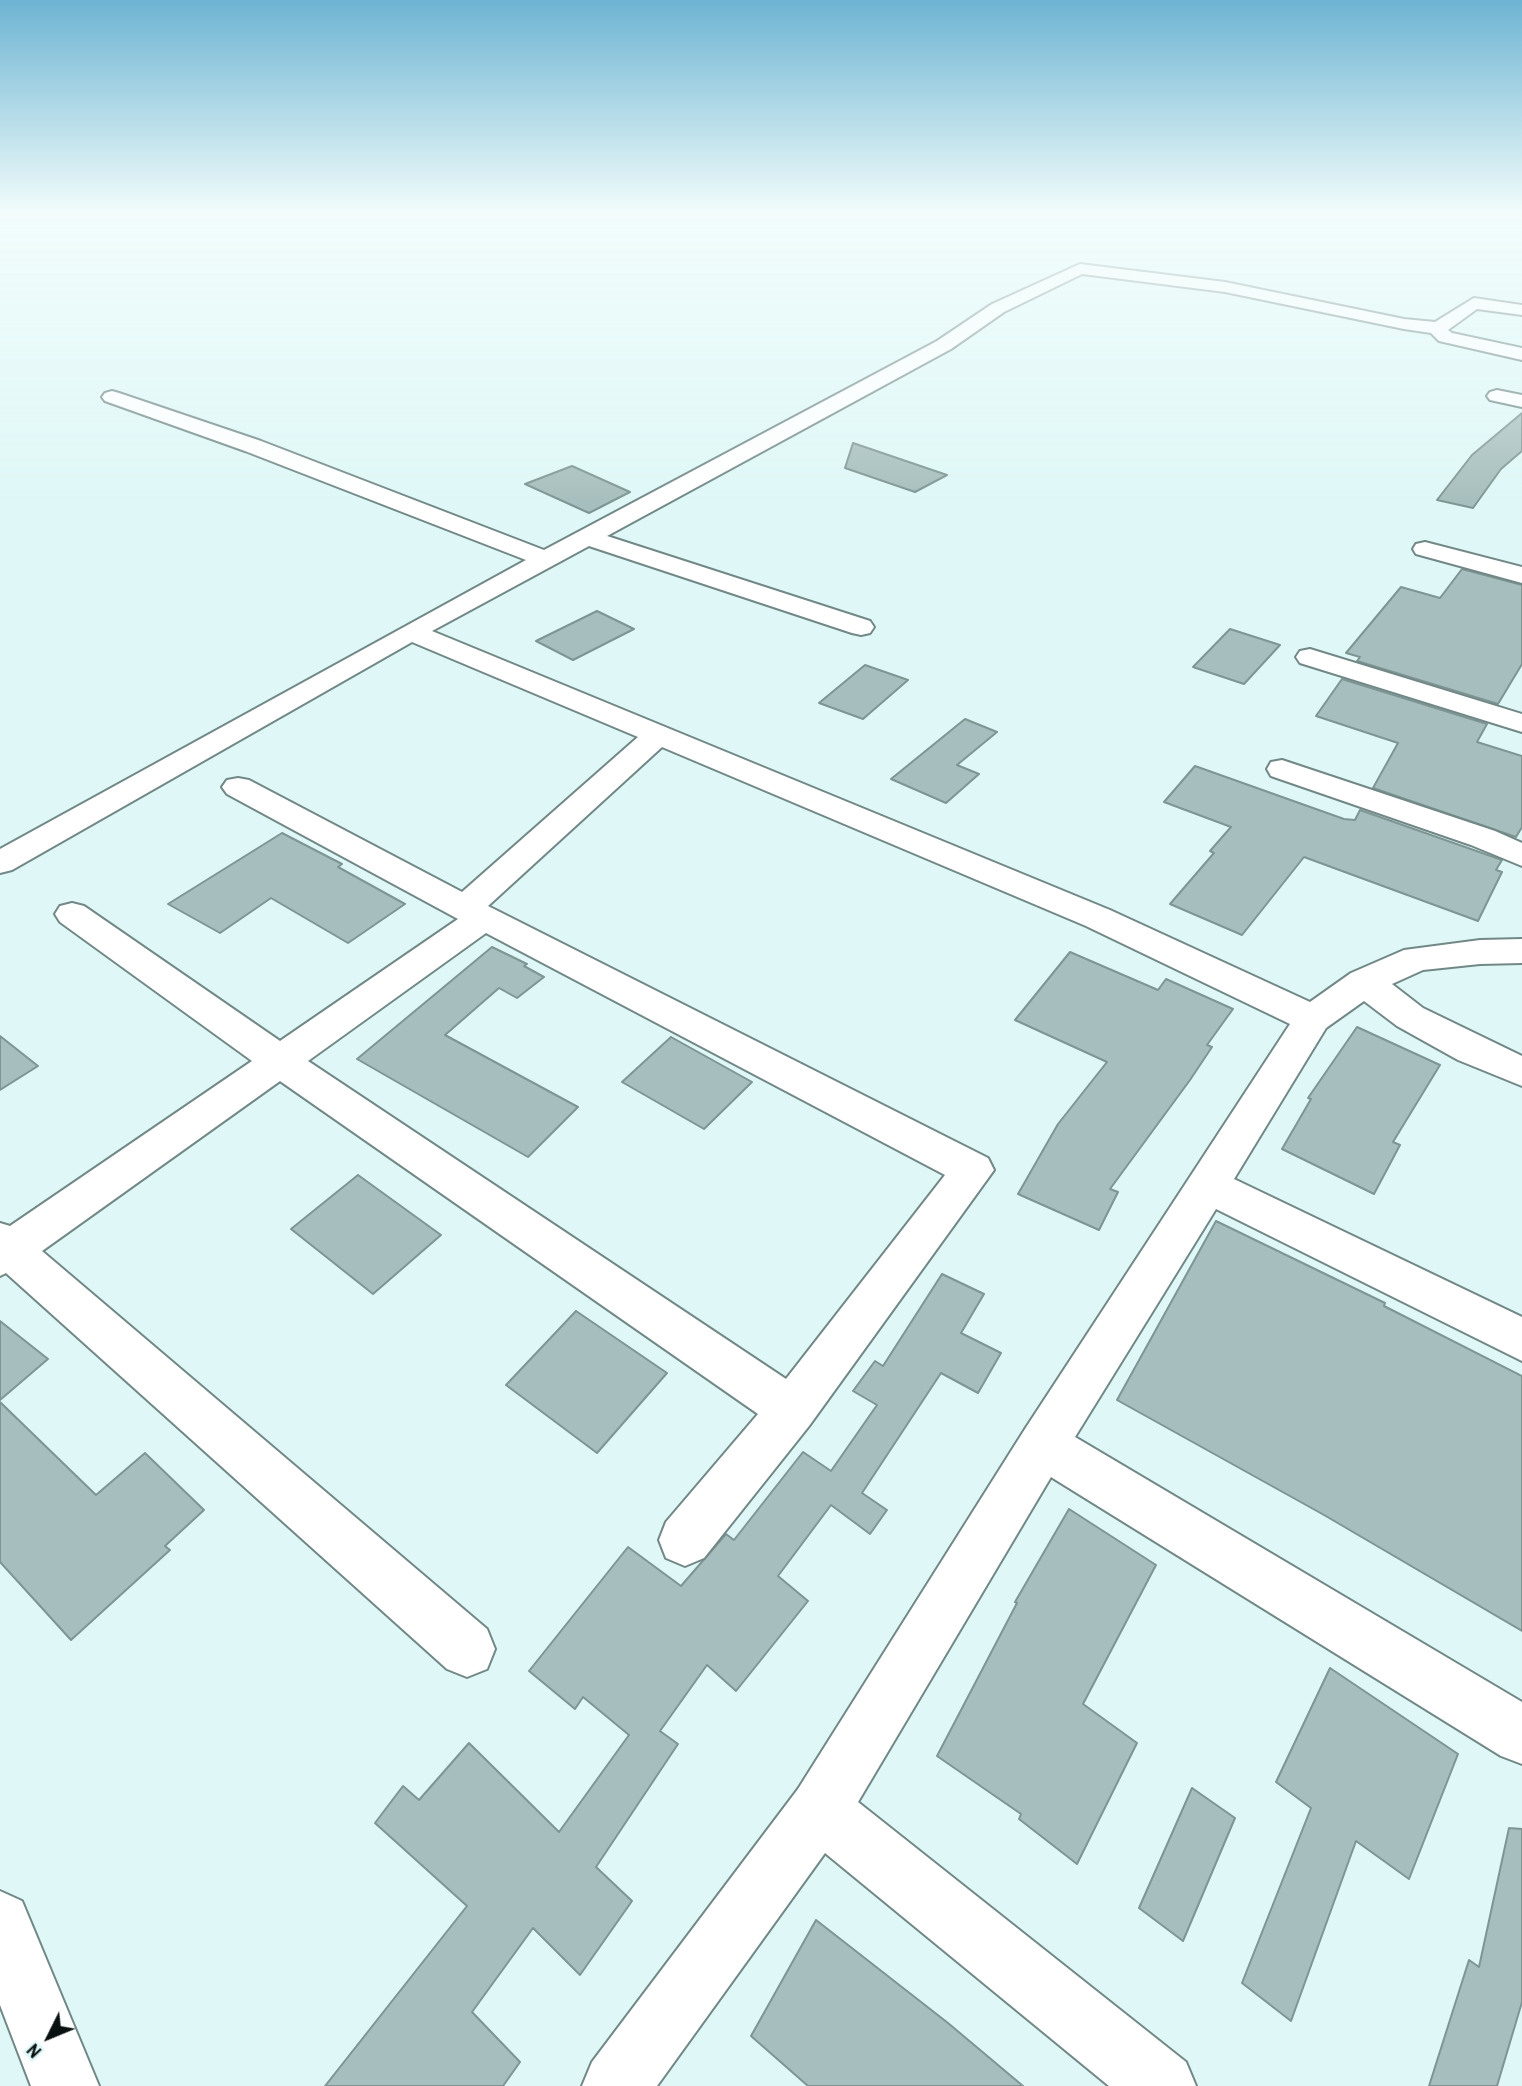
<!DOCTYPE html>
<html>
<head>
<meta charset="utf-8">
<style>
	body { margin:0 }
	#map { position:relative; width:1522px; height:2086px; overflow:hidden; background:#dff8f7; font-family:"Archivo Narrow",sans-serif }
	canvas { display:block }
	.north { position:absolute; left:14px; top:2002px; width:70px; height:70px; -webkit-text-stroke:5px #dff8f7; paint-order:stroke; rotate:227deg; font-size:19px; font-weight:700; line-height:28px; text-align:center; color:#081110 }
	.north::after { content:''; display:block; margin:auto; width:24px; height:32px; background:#081110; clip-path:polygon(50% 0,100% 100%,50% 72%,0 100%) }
</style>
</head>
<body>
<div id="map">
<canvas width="1522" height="2086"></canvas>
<div class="north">N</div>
</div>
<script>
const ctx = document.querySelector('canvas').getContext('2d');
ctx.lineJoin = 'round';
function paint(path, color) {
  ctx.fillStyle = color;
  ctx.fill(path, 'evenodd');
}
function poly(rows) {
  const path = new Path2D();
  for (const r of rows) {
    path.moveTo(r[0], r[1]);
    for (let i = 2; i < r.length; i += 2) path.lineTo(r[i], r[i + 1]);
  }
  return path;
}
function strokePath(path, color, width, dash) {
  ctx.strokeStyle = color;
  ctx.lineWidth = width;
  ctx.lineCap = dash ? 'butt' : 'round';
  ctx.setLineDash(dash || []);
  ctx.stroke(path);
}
const building = poly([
	[1522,413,1522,451,1501,469,1473,508,1437,500,1472,455,1522,413],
	[853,443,947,475,915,492,845,468,853,443],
	[572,466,630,492,589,513,525,484,572,466],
	[1462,569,1522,585,1522,664,1498,704,1357,661,1360,657,1346,653,1401,587,1440,598,1462,569],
	[597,611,634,629,573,660,536,641,597,611],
	[1230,629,1280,645,1244,684,1193,667,1230,629],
	[865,665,908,680,863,719,819,703,865,665],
	[1342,679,1487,724,1477,742,1522,756,1522,827,1516,837,1373,788,1398,743,1316,716,1342,679],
	[965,719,997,732,957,765,979,774,946,803,891,779,965,719],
	[1195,766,1344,819,1355,820,1360,810,1502,860,1496,870,1502,872,1478,921,1304,857,1242,935,1170,904,1214,853,1210,851,1231,827,1164,802,1195,766],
	[282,833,342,864,338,867,405,904,348,943,271,898,220,933,168,904,282,833],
	[492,947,527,964,524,966,544,977,517,998,499,988,445,1035,578,1107,528,1157,357,1059,492,947],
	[1070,952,1158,990,1166,979,1233,1009,1207,1045,1212,1047,1190,1080,1110,1189,1118,1192,1099,1230,1018,1194,1058,1124,1107,1062,1015,1020,1070,952],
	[1357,1027,1440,1065,1393,1142,1400,1145,1374,1194,1282,1149,1311,1099,1308,1098,1357,1027],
	[0,1036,38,1066,0,1090,0,1036],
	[671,1037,752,1082,704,1129,622,1082,671,1037],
	[358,1175,441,1235,373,1294,291,1229,358,1175],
	[1216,1221,1385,1303,1384,1306,1522,1376,1522,1631,1324,1515,1117,1400,1216,1221],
	[942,1274,984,1294,961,1333,1001,1353,978,1393,941,1373,862,1493,887,1510,870,1534,831,1505,778,1576,808,1601,736,1691,707,1665,660,1731,678,1744,596,1867,632,1901,580,1975,533,1928,472,2012,520,2062,503,2086,325,2086,467,1906,375,1823,403,1786,419,1800,469,1743,559,1832,629,1735,583,1697,575,1709,529,1671,628,1547,681,1586,726,1534,734,1540,803,1452,831,1471,877,1405,853,1391,875,1361,883,1366,942,1274],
	[576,1311,667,1373,597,1453,506,1385,576,1311],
	[0,1321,48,1359,0,1400,0,1321],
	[0,1402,96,1495,145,1453,204,1510,165,1546,170,1550,71,1640,0,1562,0,1402],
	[1069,1509,1156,1565,1083,1704,1137,1743,1077,1864,1019,1819,1021,1814,937,1756,1017,1603,1015,1602,1069,1509],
	[1330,1668,1458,1754,1409,1879,1356,1841,1291,2021,1242,1983,1311,1808,1276,1782,1330,1668],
	[1192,1788,1235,1818,1183,1941,1139,1908,1192,1788],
	[1509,1828,1522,1829,1522,2002,1497,2086,1429,2086,1469,1960,1479,1967,1509,1828],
	[816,1920,948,2023,1023,2086,808,2086,751,2036,816,1920]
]);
paint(building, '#a6bebd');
strokePath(building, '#7e9594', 2);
const street = poly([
	[1080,264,1225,282,1404,319,1435,322,1474,298,1522,305,1522,315,1477,309,1448,330,1452,333,1522,348,1522,360,1439,341,1431,333,1404,329,1225,292,1082,274,1004,312,951,349,607,536,870,621,874,627,870,633,861,635,852,633,589,546,432,631,1110,910,1310,1002,1351,973,1404,950,1480,940,1522,939,1522,963,1480,964,1423,970,1392,984,1423,1008,1522,1056,1522,1086,1458,1060,1397,1026,1364,1001,1326,1028,1234,1179,1522,1317,1522,1361,1216,1209,1075,1437,1522,1702,1522,1764,1501,1756,1051,1477,858,1802,1186,2062,1196,2086,1109,2086,825,1853,657,2086,582,2086,592,2062,798,1789,1025,1429,1290,1024,1086,926,662,747,488,906,988,1158,994,1170,809,1426,704,1558,685,1566,666,1558,659,1540,666,1522,758,1414,280,1081,42,1251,487,1629,495,1649,487,1669,467,1677,447,1669,6,1273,0,1276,0,1223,10,1226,252,1061,60,922,55,914,60,906,72,903,84,906,280,1041,458,919,227,794,222,787,227,780,238,778,249,780,462,892,638,737,412,642,12,870,0,873,0,849,526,560,245,451,105,401,102,397,105,393,112,391,119,393,261,441,544,550,937,341,992,304,1080,264],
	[486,933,945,1175,786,1379,308,1061,486,933],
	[1497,390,1522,395,1522,407,1490,400,1487,396,1490,392,1497,390],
	[1425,542,1522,567,1522,583,1416,554,1413,549,1416,544,1425,542],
	[1310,649,1522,714,1522,732,1300,663,1296,657,1300,651,1310,649],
	[1282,760,1495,831,1522,843,1522,866,1471,845,1271,776,1267,769,1271,762,1282,760],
	[0,1891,22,1901,99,2086,31,2086,0,2005,0,1891]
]);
strokePath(street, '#718887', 4);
paint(street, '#fff');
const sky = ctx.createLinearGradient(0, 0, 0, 505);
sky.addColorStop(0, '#6db4d2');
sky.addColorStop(0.42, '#f1fcfb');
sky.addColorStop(1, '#f1fcfb00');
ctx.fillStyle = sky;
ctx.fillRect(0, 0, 1522, 505);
</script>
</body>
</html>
